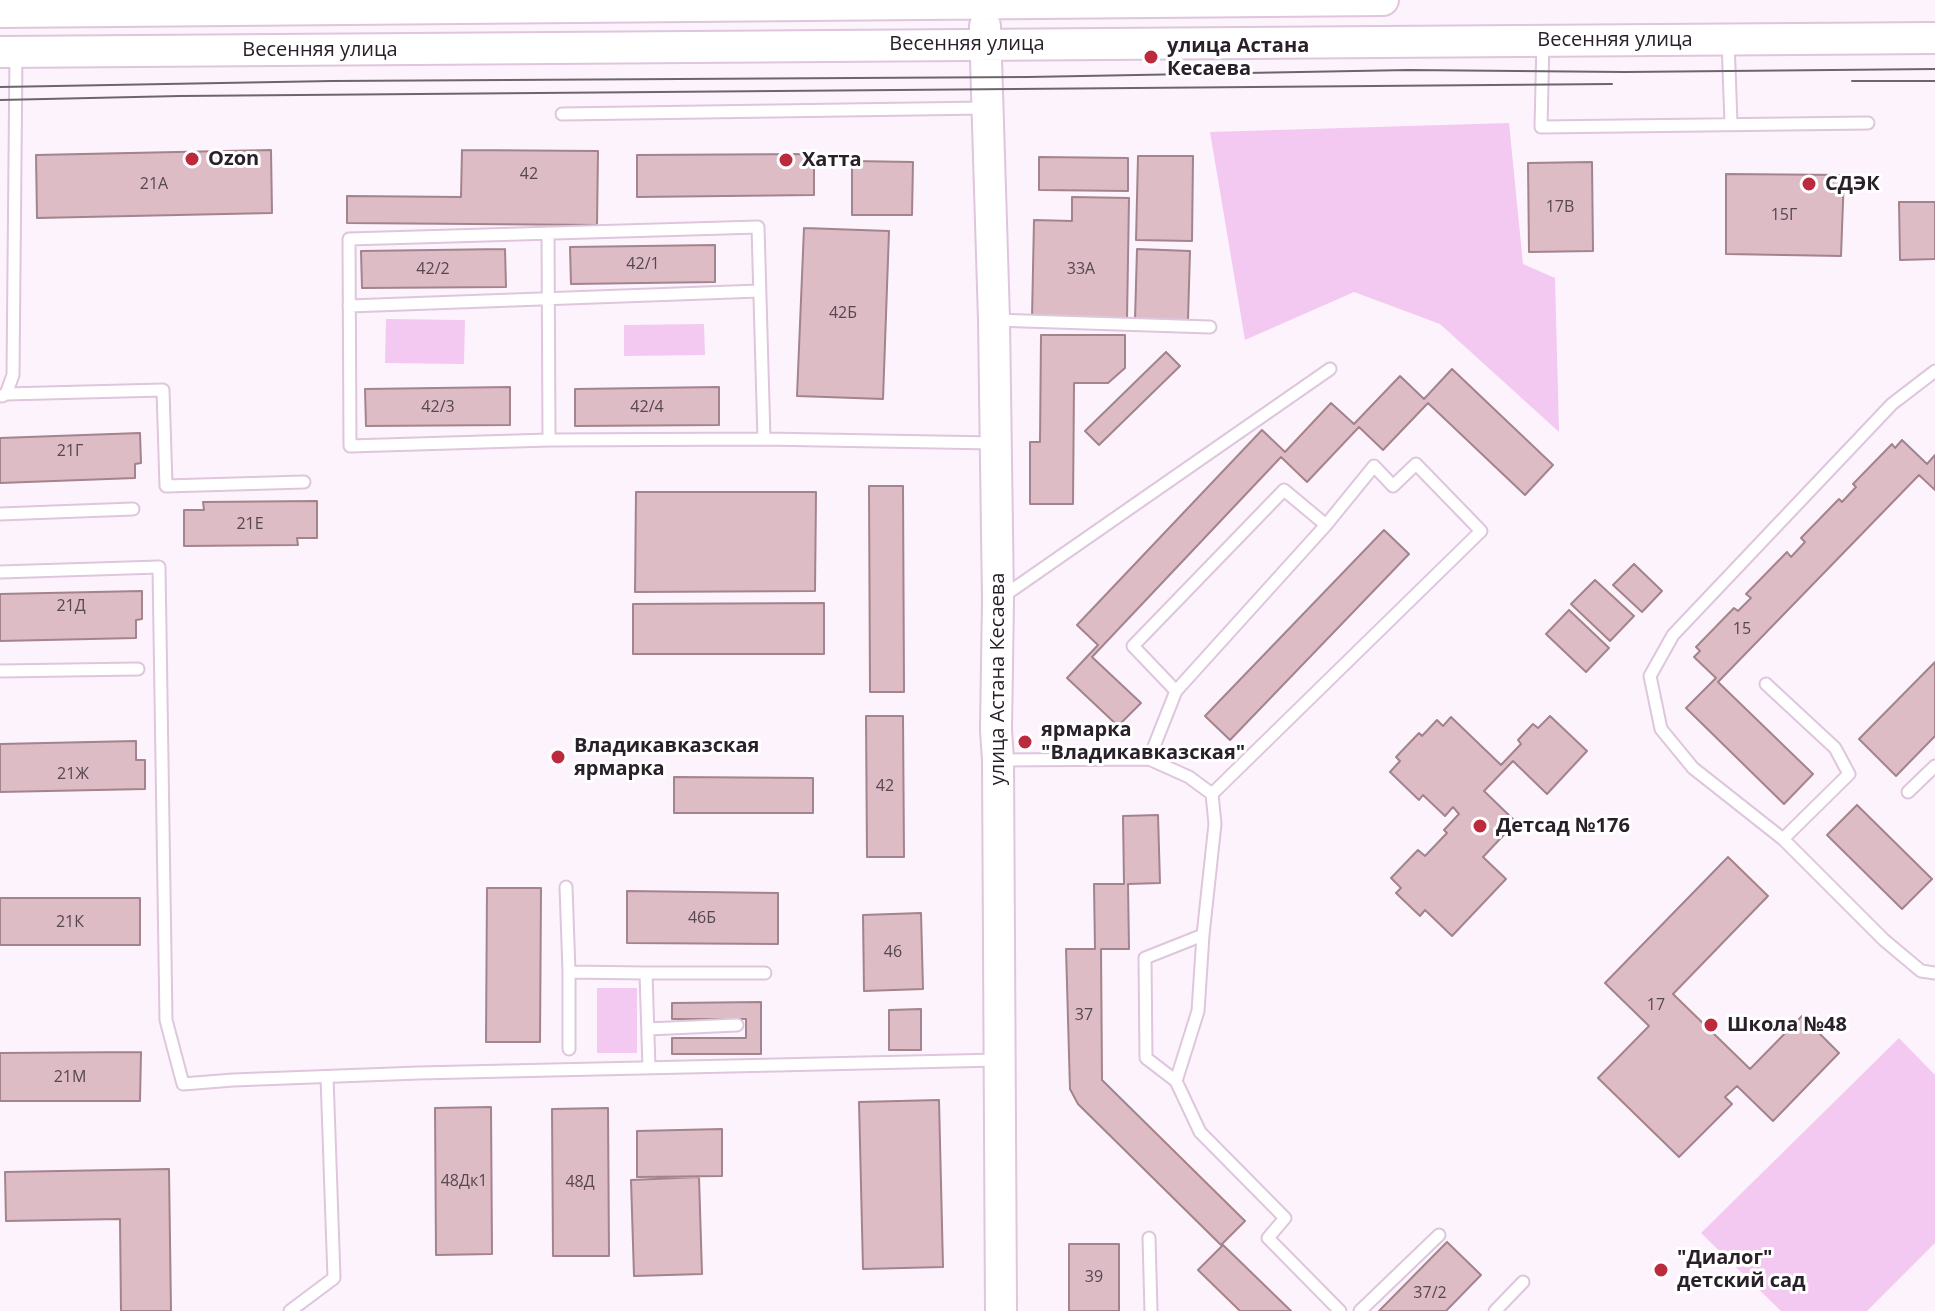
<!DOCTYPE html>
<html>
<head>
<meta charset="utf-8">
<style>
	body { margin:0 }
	canvas { display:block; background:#fdf3fc }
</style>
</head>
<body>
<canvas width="1935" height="1311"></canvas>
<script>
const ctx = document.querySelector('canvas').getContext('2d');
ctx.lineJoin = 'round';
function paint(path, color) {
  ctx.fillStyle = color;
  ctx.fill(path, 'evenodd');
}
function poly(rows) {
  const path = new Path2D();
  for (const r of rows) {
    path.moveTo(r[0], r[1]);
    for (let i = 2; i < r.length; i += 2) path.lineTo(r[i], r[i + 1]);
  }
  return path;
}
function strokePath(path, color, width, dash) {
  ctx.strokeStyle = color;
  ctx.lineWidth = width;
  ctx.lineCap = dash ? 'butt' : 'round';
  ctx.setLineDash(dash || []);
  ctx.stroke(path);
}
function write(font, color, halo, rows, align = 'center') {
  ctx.font = font + ' "Open Sans",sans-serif';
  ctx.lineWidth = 6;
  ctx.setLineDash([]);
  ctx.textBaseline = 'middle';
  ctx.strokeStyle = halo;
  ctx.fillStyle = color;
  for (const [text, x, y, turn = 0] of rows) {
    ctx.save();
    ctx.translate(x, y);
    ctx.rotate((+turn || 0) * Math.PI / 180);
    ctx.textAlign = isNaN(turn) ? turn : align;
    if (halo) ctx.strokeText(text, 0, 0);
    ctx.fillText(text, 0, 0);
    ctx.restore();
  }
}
paint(poly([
	[1509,123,1523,264,1555,278,1559,432,1440,324,1354,292,1245,340,1210,132],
	[386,319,465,320,464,364,385,363],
	[704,324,705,355,624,356,624,325],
	[597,988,637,988,637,1053,597,1053],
	[1899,1038,1935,1075,1935,1243,1867,1311,1781,1311,1701,1233]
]), '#f3c9f1');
const building = poly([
	[271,150,272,213,37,218,36,155,271,150],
	[462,150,598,151,597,225,347,223,347,196,461,197,462,150],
	[814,154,814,195,637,197,637,155,814,154],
	[1138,156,1193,156,1192,241,1136,240,1138,156],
	[1039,157,1128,158,1128,191,1039,190,1039,157],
	[852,161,913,162,912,215,852,215,852,161],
	[1592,162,1593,251,1529,252,1528,163,1592,162],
	[1726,174,1844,175,1841,256,1726,254,1726,174],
	[1072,197,1129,198,1127,319,1032,318,1034,220,1072,221,1072,197],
	[1899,202,1935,202,1935,259,1900,260,1899,202],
	[804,228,889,231,883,399,797,396,804,228],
	[715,245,715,282,571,284,570,247,715,245],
	[505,249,506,287,362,288,361,251,505,249],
	[1137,249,1190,251,1188,320,1135,320,1137,249],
	[1041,335,1125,335,1125,368,1108,383,1074,383,1073,504,1030,504,1030,442,1040,442,1041,335],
	[1166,352,1180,366,1099,445,1085,431,1166,352],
	[1452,369,1553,465,1525,495,1428,403,1383,450,1359,427,1307,482,1281,457,1092,657,1141,703,1118,726,1067,678,1098,645,1077,625,1262,430,1285,452,1331,403,1354,424,1400,376,1424,399,1452,369],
	[510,387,510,425,366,426,365,389,510,387],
	[719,387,719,425,575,426,575,389,719,387],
	[140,433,141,463,135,464,135,478,0,483,0,438,140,433],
	[1902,440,1927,464,1935,455,1935,490,1919,475,1718,682,1813,774,1784,804,1686,708,1716,678,1694,657,1700,651,1696,647,1734,608,1738,611,1751,598,1746,594,1787,552,1791,557,1805,542,1801,538,1839,499,1842,502,1856,487,1853,484,1892,444,1895,448,1902,440],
	[869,486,903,486,904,692,870,692,869,486],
	[636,492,816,492,815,591,635,592,636,492],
	[317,501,317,538,297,538,298,545,184,546,184,510,204,510,203,502,317,501],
	[1384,530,1409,554,1230,740,1205,716,1384,530],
	[1634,564,1662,591,1642,612,1613,585,1634,564],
	[1595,580,1634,616,1610,641,1571,604,1595,580],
	[142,591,142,619,136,620,136,638,0,641,0,594,142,591],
	[824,603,824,654,633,654,633,604,824,603],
	[1569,610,1609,648,1586,672,1546,634,1569,610],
	[1935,662,1935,736,1896,776,1859,739,1935,662],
	[866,716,903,716,904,857,867,857,866,716],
	[1550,716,1587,751,1547,794,1513,761,1484,791,1516,822,1483,857,1506,879,1452,936,1425,910,1420,916,1396,893,1401,888,1391,878,1418,850,1425,856,1447,833,1444,830,1459,814,1453,807,1445,816,1423,795,1419,800,1390,772,1400,761,1396,757,1419,733,1422,736,1437,720,1443,726,1451,717,1501,765,1521,744,1518,740,1533,724,1538,728,1550,716],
	[136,741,136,760,145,760,145,789,0,792,0,744,136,741],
	[674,777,813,778,813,813,674,813,674,777],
	[1857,805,1932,879,1902,909,1827,835,1857,805],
	[1158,815,1160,883,1128,884,1129,949,1101,949,1102,1080,1245,1221,1222,1244,1291,1311,1240,1311,1198,1270,1222,1246,1078,1104,1070,1089,1066,949,1095,949,1094,884,1124,884,1123,816,1158,815],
	[1728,857,1768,896,1673,994,1750,1069,1802,1016,1839,1053,1773,1121,1737,1086,1725,1097,1732,1104,1679,1157,1598,1078,1649,1026,1605,983,1728,857],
	[487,888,541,888,540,1042,486,1042,487,888],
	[627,891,778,893,778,944,627,943,627,891],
	[0,898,140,898,140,945,0,945,0,898],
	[921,913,923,989,864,991,863,915,921,913],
	[761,1002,761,1054,672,1054,672,1038,746,1038,746,1019,672,1019,672,1003,761,1002],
	[921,1009,921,1050,889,1050,889,1010,921,1009],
	[141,1052,140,1101,0,1101,0,1053,141,1052],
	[939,1100,943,1267,863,1269,859,1102,939,1100],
	[491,1107,492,1254,436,1255,435,1108,491,1107],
	[608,1108,609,1256,553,1256,552,1109,608,1108],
	[722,1129,722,1176,637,1177,637,1131,722,1129],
	[169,1169,171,1311,121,1311,120,1219,6,1221,5,1172,169,1169],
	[699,1177,702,1274,634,1276,631,1180,699,1177],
	[1447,1242,1481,1275,1446,1311,1379,1311,1447,1242],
	[1069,1244,1119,1244,1119,1311,1069,1311,1069,1244]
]);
paint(building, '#debcc6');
strokePath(building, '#a3838c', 2);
const lane = poly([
	[1728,40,1731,124],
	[1543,41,1541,127,1868,123],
	[562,114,986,108],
	[548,233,549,440],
	[349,306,759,291],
	[994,320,1210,327],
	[1935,371,1892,404,1673,635,1650,676,1661,729,1693,768,1783,839,1884,940,1921,971,1935,973],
	[6,394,163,390,166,486,304,482],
	[2,396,6,394,13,375,16,53],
	[764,439,549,440,350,446,349,239,758,227,764,439,994,443],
	[0,514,133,509],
	[0,572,159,567,166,1020,183,1084,233,1080,418,1073,999,1060],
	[1002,597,1330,369],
	[0,671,138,669],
	[1766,684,1835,748,1849,774,1783,839],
	[1176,691,1326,525],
	[1149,759,1176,691,1133,646,1284,490,1326,525,1374,466,1393,486,1416,464,1481,531,1212,794],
	[999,760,1149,759,1189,777,1212,794,1215,824,1203,935,1198,1011,1176,1081,1200,1132,1285,1218,1268,1238,1340,1311],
	[1908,792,1935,766],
	[566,887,569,972],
	[646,973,765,973],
	[648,1029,737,1025],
	[569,1049,569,972,646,973,649,1068],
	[1176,1081,1146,1058,1145,958,1203,935],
	[1149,1238,1151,1311],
	[290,1311,334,1278,327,1077],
	[1360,1311,1439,1235],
	[1495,1311,1523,1282]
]);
const secondary = poly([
	[0,12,1383,0],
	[985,26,994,320,998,600,996,730,998,760,1001,1311],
	[0,52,1935,38]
]);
strokePath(lane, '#dec6dd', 15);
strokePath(secondary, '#dec6dd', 34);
strokePath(lane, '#fff', 11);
strokePath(secondary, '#fff', 30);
strokePath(poly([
	[1852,81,1935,81],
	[0,87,332,81,1028,77,1409,70,1625,72,1935,69],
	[0,100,180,96,1612,84]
]), '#6e646d', 2);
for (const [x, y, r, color] of [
	[1151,57,8,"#bb2a3d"],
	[192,159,8,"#bb2a3d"],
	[786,160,8,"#bb2a3d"],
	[1809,184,8,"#bb2a3d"],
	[1025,742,8,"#bb2a3d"],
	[558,757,8,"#bb2a3d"],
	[1480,826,8,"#bb2a3d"],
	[1711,1025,8,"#bb2a3d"],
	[1661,1270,8,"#bb2a3d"]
]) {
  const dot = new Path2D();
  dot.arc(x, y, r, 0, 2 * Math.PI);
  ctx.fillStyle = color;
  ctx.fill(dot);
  strokePath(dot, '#fff', 3);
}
write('16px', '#564750', null, [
	["42",529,174],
	["21А",154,184],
	["17В",1560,207],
	["15Г",1784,215],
	["42/1",643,264],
	["42/2",433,269],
	["33А",1081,269],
	["42Б",843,313],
	["42/3",438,407],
	["42/4",647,407],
	["21Г",70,451],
	["21Е",250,524],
	["21Д",71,606],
	["15",1742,629],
	["21Ж",73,774],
	["42",885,786],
	["46Б",702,918],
	["21К",70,922],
	["46",893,952],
	["17",1656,1005],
	["37",1084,1015],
	["21М",70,1077],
	["48Дк1",464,1181],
	["48Д",580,1182],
	["39",1094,1277],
	["37/2",1430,1293]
]);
write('20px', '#292029', '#fff', [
	["Весенняя улица",1615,40],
	["Весенняя улица",967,44],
	["Весенняя улица",320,50],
	["улица Астана Кесаева",998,679,-90]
]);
write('bold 20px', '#292029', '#fff', [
	["улица Астана",1167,46],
	["Кесаева",1167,69],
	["Ozon",208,159],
	["Хатта",802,160],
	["СДЭК",1825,184],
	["ярмарка",1041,730],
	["\"Владикавказская\"",1041,753],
	["Владикавказская",574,746],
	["ярмарка",574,769],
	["Детсад №176",1496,826],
	["Школа №48",1727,1025],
	["\"Диалог\"",1677,1258],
	["детский сад",1677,1281]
], 'left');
</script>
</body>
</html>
